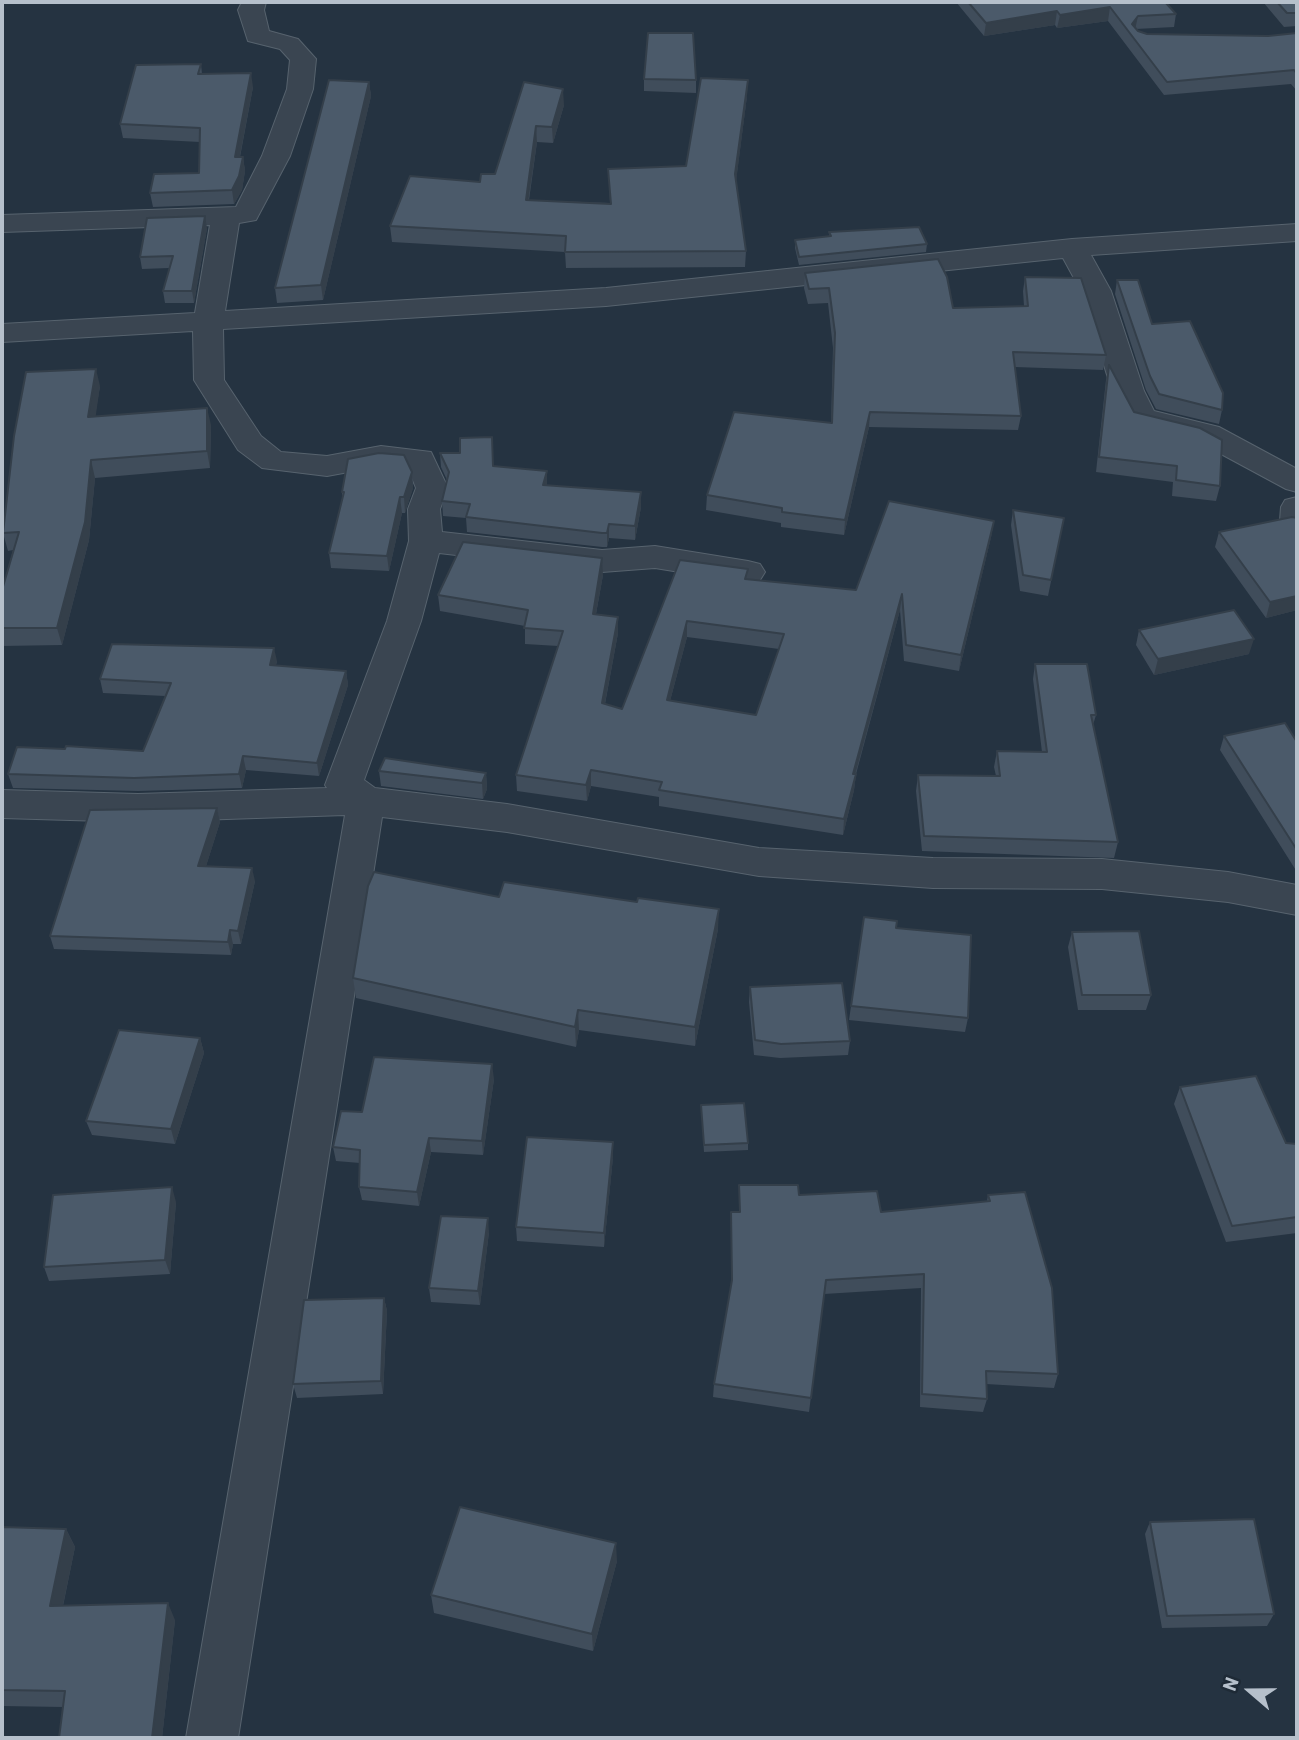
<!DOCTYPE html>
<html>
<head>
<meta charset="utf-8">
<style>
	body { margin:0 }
	#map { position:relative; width:1299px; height:1740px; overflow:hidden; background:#253341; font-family:Barlow,sans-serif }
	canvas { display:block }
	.frame { position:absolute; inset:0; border:4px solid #b6c0cb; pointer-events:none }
	.north { position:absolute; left:1215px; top:1656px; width:70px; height:70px; -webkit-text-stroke:5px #1e2a36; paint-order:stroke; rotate:290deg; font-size:19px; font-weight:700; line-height:28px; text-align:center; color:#b6c0cb }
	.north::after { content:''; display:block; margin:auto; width:24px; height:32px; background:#b6c0cb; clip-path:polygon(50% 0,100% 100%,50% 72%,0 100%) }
</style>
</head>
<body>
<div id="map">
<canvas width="1299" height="1740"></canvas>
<div class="frame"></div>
<div class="north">N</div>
</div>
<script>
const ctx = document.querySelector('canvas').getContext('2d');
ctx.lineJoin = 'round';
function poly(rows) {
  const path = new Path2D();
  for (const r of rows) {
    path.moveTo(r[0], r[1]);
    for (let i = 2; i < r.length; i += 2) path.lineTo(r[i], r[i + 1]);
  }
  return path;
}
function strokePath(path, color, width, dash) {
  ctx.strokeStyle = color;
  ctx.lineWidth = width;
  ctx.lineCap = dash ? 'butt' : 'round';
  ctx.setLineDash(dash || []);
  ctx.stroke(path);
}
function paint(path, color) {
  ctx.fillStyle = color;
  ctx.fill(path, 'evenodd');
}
const street = poly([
	[242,2,266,2,264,10,269,31,298,39,316,59,313,89,290,156,256,220,239,223,225,311,606,288,1072,239,1297,224,1297,241,1091,255,1111,291,1144,391,1154,411,1219,427,1297,469,1297,492,1286,489,1197,441,1131,425,1112,391,1081,291,1063,258,606,306,223,329,224,380,261,436,281,452,327,456,381,446,431,452,448,488,440,509,442,532,602,550,655,546,748,561,760,564,765,572,760,580,748,583,655,568,602,572,439,553,421,621,364,780,375,788,507,804,759,848,933,858,1102,859,1228,872,1297,885,1297,915,1228,902,1102,889,933,888,759,876,507,832,382,817,238,1738,186,1738,345,815,138,822,2,818,2,790,138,794,327,788,325,785,387,621,409,541,408,509,416,488,408,468,381,466,327,476,262,468,238,450,194,380,193,331,2,342,2,324,195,313,210,225,2,232,2,215,236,207,262,156,287,89,290,60,280,49,248,41,238,10,242,2],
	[1297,497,1297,532,1285,529,1280,521,1281,507,1285,500,1297,497]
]);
strokePath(street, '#57636e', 2);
paint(street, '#3a4551');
paint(poly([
	[956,2,1165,2,1176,14,1174,27,1136,29,1138,31,1147,34,1268,36,1297,33,1297,91,1291,84,1164,95,1108,21,1057,28,1055,25,984,36],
	[1263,2,1297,2,1297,26,1284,27],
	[201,64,202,74,253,87,240,157,243,157,245,171,242,190,234,204,153,207,150,193,199,173,200,142,123,138,120,124],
	[644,79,696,80,696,93,644,91],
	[369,82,371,96,323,300,277,303,275,288],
	[524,82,564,105,553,143,537,142,529,200,610,203,608,169,686,166,747,96,736,180,746,251,745,267,566,268,565,252,392,242,390,226,495,174],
	[207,228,194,303,165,303,163,291,169,268,142,269,140,257],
	[829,232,927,244,926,252,799,265,795,248,795,240,829,236],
	[805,273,953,308,1024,306,1023,291,1025,277,1106,355,1103,370,1015,367,1021,416,1018,430,869,427,844,535,781,527,781,523,706,510,707,495,831,423,833,348,828,303,808,304,804,288],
	[1117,280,1222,410,1219,424,1156,409,1146,390,1115,294],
	[1109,365,1134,412,1220,486,1216,501,1172,496,1173,482,1096,472,1106,380],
	[100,386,95,416,211,425,210,468,95,478,89,540,62,645,2,646,2,590,13,550,8,551,3,533],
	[440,453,493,467,547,471,547,485,641,492,641,507,635,540,609,538,607,547,602,547,467,532,466,518,443,516,442,501,447,480,441,467],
	[412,472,413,488,405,513,402,513,389,571,331,568,329,553,342,499,342,492],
	[1013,510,1064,518,1048,596,1020,591,1011,525],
	[1297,518,1297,610,1266,618,1215,547,1219,532],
	[994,521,991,537,959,671,904,661,900,610,856,774,854,790,843,835,659,806,659,797,591,786,587,801,517,791,516,775,558,646,525,644,525,626,440,611,438,595,603,575,596,614,618,617,618,633,605,704,622,709,680,560,747,579,856,590],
	[687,637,779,649,756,715,670,701],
	[1139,630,1249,654,1154,675,1136,645],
	[277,661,276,665,346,671,348,685,319,776,246,770,242,788,138,791,13,788,8,774,143,751,165,696,103,693,100,679],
	[1035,664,1096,715,1093,725,1118,842,1114,858,922,851,916,791,918,775,996,776,994,767,997,751,1042,752,1033,679],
	[1224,736,1297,742,1297,872,1220,750],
	[379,771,486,773,487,789,483,799,381,786],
	[217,808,220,822,206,866,255,881,241,944,233,944,231,955,54,949,50,936],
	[499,897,718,929,695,1046,579,1030,576,1047,356,998,353,978],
	[864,917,896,928,968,1018,965,1032,849,1020],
	[1072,932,1151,995,1146,1010,1078,1010,1068,947],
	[750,987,850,1041,848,1055,780,1058,754,1055,749,1002],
	[200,1038,204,1053,175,1144,92,1135,86,1121],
	[494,1079,483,1155,431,1152,419,1206,362,1200,359,1187,360,1163,336,1161,333,1147,362,1112],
	[1180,1087,1286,1143,1297,1144,1297,1233,1226,1242,1174,1104],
	[701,1105,748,1143,748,1150,704,1152],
	[613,1142,613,1157,604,1247,517,1241,516,1227],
	[739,1185,799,1195,881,1212,987,1201,988,1195,1058,1374,1054,1388,986,1384,987,1399,983,1412,920,1407,921,1288,824,1294,809,1412,713,1397,714,1384,731,1285,731,1212,739,1212],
	[176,1202,170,1274,49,1281,44,1267],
	[489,1232,480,1305,431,1302,429,1288],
	[384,1298,387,1311,383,1394,297,1398,293,1384],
	[1150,1522,1274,1614,1267,1626,1162,1628,1145,1534],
	[2,1527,66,1529,75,1547,63,1606,175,1620,162,1738,59,1738,63,1707,2,1706],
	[617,1561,593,1651,434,1613,431,1595]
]), '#404d5b');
paint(poly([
	[1110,7,1108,21,1057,28,1060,15],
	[1057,11,1055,25,984,36,986,23],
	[1138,16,1135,30,1132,24],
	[251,73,253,87,237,171,235,157],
	[748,80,747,96,735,190,735,174],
	[369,82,371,96,323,300,321,285],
	[563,89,564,105,553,143,552,127],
	[536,126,537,142,526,216,526,200],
	[243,157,245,171,242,190,234,204,232,190],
	[205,216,207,228,194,303,192,291],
	[96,369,100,386,93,435,88,417],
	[207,408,211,425,210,468,207,451],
	[870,412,869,427,844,535,845,520],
	[91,460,95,478,89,540,62,645,57,628],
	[547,471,547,486,543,485],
	[412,472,413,488,405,513,404,497],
	[641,492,641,507,635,540,635,526],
	[400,497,402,513,389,571,387,556],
	[994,521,991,537,959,671,961,655],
	[609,524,609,538,607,547,607,533],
	[602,558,603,575,593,630,593,614],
	[902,594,900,610,851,790,853,774],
	[1297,596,1297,610,1266,618,1270,602],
	[618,617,618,633,602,719,602,703],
	[687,621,687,637,666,716,667,700],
	[1254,639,1249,654,1154,675,1158,659],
	[274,648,277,661,272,678,270,665],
	[346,671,348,685,319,776,317,763],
	[243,756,246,770,242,788,239,774],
	[591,770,591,786,587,801,586,785],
	[486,773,487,789,483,799,482,783],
	[856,774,854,790,843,835,844,819],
	[217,808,220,822,202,879,198,866],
	[252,868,255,881,241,944,238,931],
	[719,909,718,929,695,1046,695,1027],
	[230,930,233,944,231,955,228,942],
	[578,1010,579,1030,576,1047,575,1027],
	[200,1038,204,1053,175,1144,171,1129],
	[492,1064,494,1079,483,1155,482,1141],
	[429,1138,431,1152,419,1206,417,1192],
	[613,1142,613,1157,604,1247,604,1233],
	[172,1187,176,1202,170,1274,165,1260],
	[488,1218,489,1232,480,1305,478,1291],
	[384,1298,387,1311,383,1394,381,1381],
	[66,1529,75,1547,59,1624,50,1606],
	[616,1543,617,1561,593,1651,592,1634],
	[168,1603,175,1620,162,1738,152,1738]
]), '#343f4a');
const building = poly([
	[968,2,1165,2,1176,14,1138,16,1132,24,1138,31,1147,34,1268,36,1297,33,1297,74,1294,70,1167,82,1110,7,1060,15,1057,11,986,23,968,2],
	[1277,2,1297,2,1297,13,1287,13,1277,2],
	[648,33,693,33,696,80,644,79,648,33],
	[201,64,198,74,251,73,235,157,243,157,239,176,232,190,150,193,154,174,199,173,200,128,120,124,136,65,201,64],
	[701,78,748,80,735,174,746,251,565,252,566,236,390,226,410,176,480,182,481,174,495,174,524,82,563,89,552,127,536,126,526,200,611,204,608,169,686,166,701,78],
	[329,80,369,82,321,285,275,288,329,80],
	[205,216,192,291,163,291,173,256,140,257,147,218,205,216],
	[919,227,927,244,799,257,795,240,831,236,829,232,919,227],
	[938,259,947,277,953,308,1028,306,1025,277,1081,278,1106,355,1013,352,1021,416,870,412,845,520,782,512,782,508,707,495,734,412,832,423,835,333,829,288,809,289,805,273,938,259],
	[1117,280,1138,280,1152,324,1190,321,1223,393,1222,410,1159,394,1150,376,1117,280],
	[1109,365,1134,412,1200,428,1222,440,1220,486,1176,480,1177,466,1099,457,1109,365],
	[96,369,88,417,207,408,207,451,91,460,85,522,57,628,2,628,2,590,19,532,3,533,14,436,26,372,96,369],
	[492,437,493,466,547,471,543,485,641,492,635,526,609,524,607,533,602,533,466,517,470,504,442,501,449,472,440,453,460,453,460,438,492,437],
	[379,453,404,455,412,472,404,497,400,497,387,556,329,553,344,492,342,492,348,459,379,453],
	[889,501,994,521,961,655,906,645,902,594,853,774,856,774,844,819,659,790,662,782,591,770,586,785,516,775,563,631,524,628,528,610,438,595,463,542,602,558,593,614,618,617,602,703,622,709,680,560,748,569,745,579,856,590,889,501],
	[687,621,784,634,756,715,667,700,687,621],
	[1013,510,1064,518,1051,580,1023,575,1013,510],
	[1292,517,1297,518,1297,596,1270,602,1219,532,1292,517],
	[1234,610,1254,639,1158,659,1139,630,1234,610],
	[112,644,274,648,270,665,346,671,317,763,243,756,239,774,134,778,8,774,17,747,65,749,66,746,143,751,171,683,100,679,112,644],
	[1035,664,1087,664,1096,715,1091,715,1118,842,924,836,918,775,1000,776,997,751,1047,752,1035,664],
	[1285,723,1297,742,1297,850,1224,736,1285,723],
	[385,758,486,773,482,783,379,771,385,758],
	[217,808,198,866,252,868,238,931,230,930,228,942,50,936,90,810,217,808],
	[374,872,499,897,504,882,637,902,638,898,719,909,695,1027,578,1010,575,1027,353,978,368,886,374,872],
	[864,917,897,921,896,928,971,935,968,1018,851,1006,864,917],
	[1139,931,1151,995,1082,995,1072,932,1139,931],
	[842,983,850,1041,781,1044,755,1040,750,987,842,983],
	[119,1030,200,1038,171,1129,86,1121,119,1030],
	[374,1057,492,1064,482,1141,429,1138,417,1192,359,1187,360,1150,333,1147,341,1111,362,1112,374,1057],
	[1256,1076,1286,1143,1297,1144,1297,1217,1232,1226,1180,1087,1256,1076],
	[744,1103,748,1143,704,1145,701,1105,744,1103],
	[527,1137,613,1142,604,1233,516,1227,527,1137],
	[739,1185,798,1185,799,1195,877,1191,881,1212,990,1201,988,1195,1025,1192,1052,1288,1058,1374,986,1371,987,1399,922,1394,924,1274,826,1280,811,1398,714,1384,732,1280,731,1212,740,1212,739,1185],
	[172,1187,165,1260,44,1267,53,1195,172,1187],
	[441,1216,488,1218,478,1291,429,1288,441,1216],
	[384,1298,381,1381,293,1384,304,1300,384,1298],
	[460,1507,616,1543,592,1634,431,1595,460,1507],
	[1254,1519,1274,1614,1167,1616,1150,1522,1254,1519],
	[2,1527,66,1529,50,1606,168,1603,152,1738,59,1738,65,1691,2,1690,2,1527]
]);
paint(building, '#4b5a6a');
strokePath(building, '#343f4a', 2);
</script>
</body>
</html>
